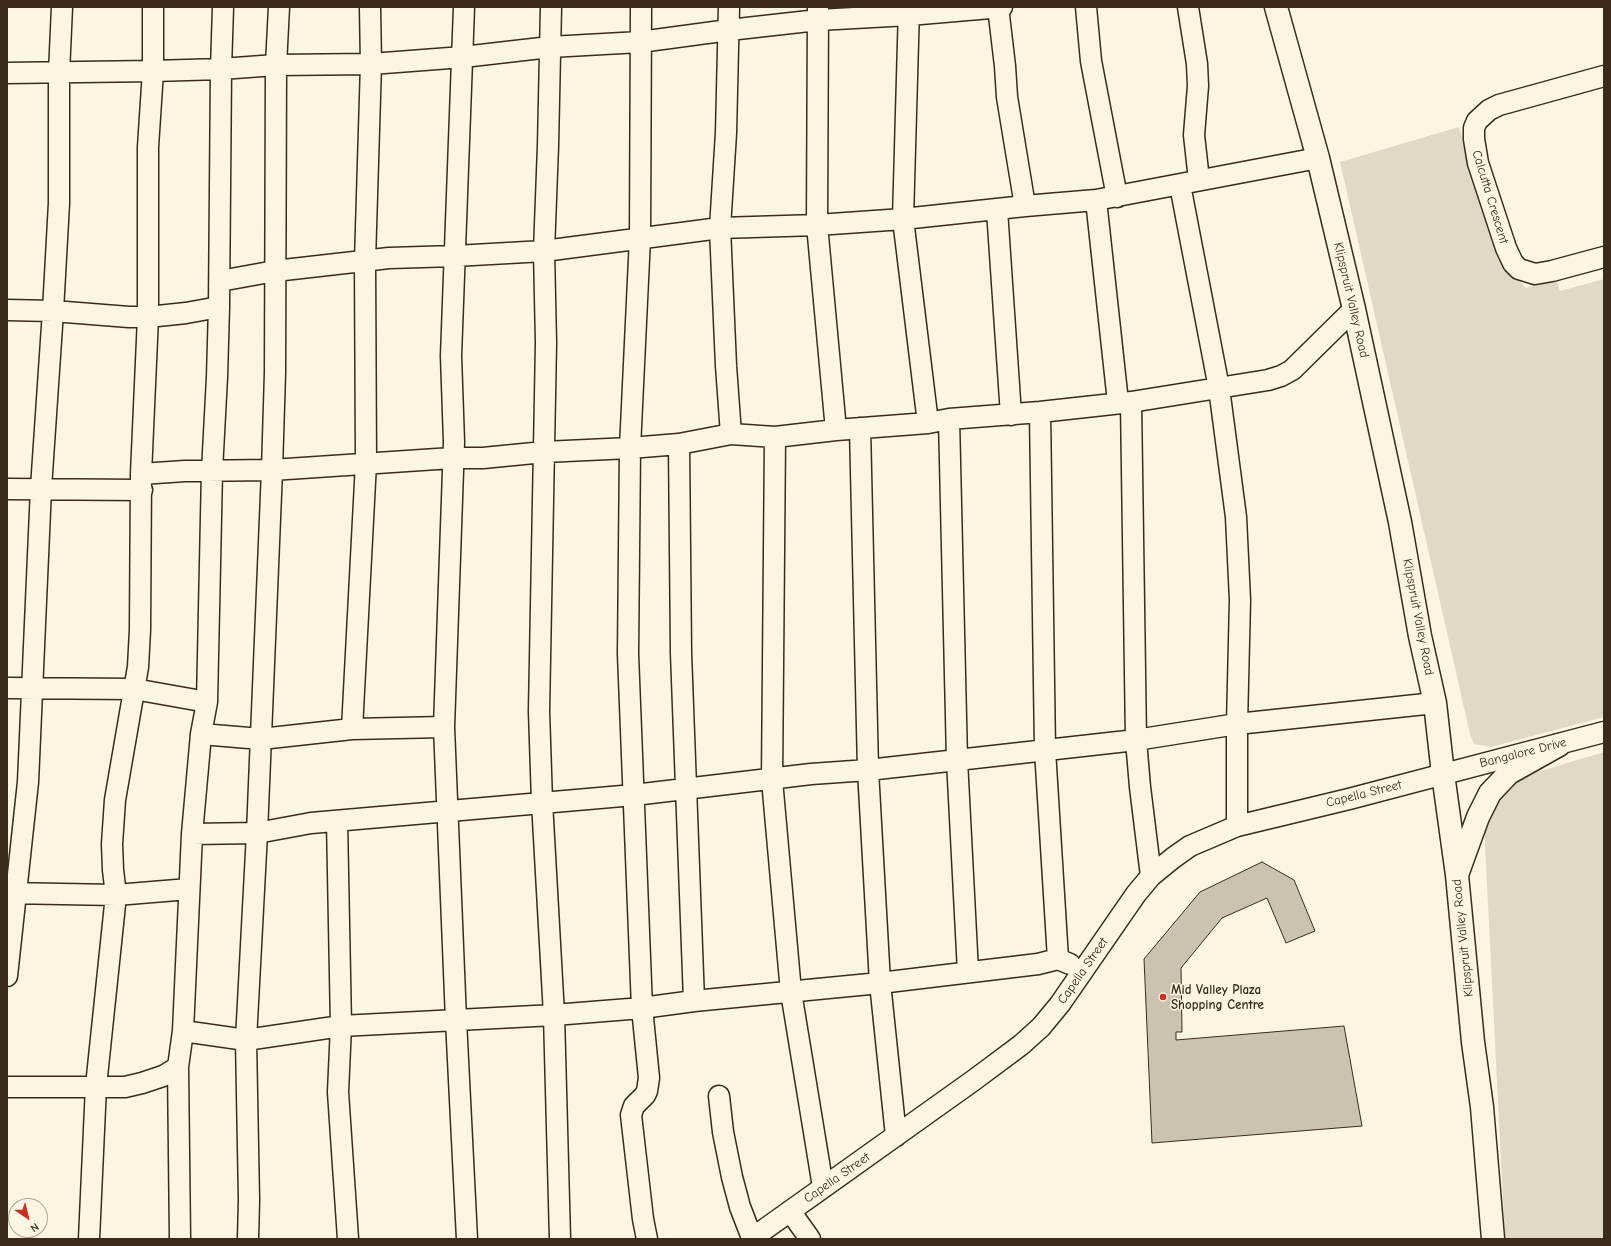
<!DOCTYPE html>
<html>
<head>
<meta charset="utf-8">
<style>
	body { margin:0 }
	#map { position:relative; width:1611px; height:1246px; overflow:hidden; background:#fcf5e5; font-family:"Comic Neue",sans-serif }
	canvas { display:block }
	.frame { position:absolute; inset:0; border:8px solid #3b2a1e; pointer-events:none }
	.north { position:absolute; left:8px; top:1198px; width:40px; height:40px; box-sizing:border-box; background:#fcf5e5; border:1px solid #afa495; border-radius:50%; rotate:145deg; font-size:11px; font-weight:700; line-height:16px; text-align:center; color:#3b2a1e }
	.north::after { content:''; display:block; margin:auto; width:14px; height:18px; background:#c8321e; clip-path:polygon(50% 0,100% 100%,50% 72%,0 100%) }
</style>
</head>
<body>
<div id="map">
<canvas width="1611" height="1246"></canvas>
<div class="frame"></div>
<div class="north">N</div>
</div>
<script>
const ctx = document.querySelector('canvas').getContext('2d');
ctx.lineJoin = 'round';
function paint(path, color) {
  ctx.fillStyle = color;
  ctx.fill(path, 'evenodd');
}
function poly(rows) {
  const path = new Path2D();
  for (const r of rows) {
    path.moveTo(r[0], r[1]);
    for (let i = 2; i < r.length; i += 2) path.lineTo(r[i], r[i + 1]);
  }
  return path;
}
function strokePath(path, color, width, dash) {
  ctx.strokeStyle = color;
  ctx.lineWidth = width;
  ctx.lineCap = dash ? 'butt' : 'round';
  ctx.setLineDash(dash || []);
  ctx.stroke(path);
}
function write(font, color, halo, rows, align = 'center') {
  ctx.font = font + ' "Comic Neue",sans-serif';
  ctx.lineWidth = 3;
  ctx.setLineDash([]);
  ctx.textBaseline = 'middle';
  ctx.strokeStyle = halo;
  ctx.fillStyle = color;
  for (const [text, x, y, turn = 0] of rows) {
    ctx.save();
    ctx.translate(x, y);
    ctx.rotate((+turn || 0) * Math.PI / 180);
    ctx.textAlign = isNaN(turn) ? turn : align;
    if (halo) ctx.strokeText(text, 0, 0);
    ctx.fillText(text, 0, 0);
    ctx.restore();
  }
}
paint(poly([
	[1459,127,1507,267,1526,288,1556,278,1560,291,1604,279,1604,717,1491,747,1474,744,1470,734,1340,162],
	[1604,752,1604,1239,1505,1239,1484,825,1487,812,1513,782,1527,775]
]), '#e0d8c8');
const building = poly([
	[1262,862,1294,880,1315,931,1286,943,1267,898,1222,918,1181,968,1182,1032,1176,1032,1176,1040,1344,1026,1362,1126,1152,1143,1144,959,1200,892,1262,862]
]);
paint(building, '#ccc2b3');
strokePath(building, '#3b2a1e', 1);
const minor = poly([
	[464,7,451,356,454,442,444,727,456,1020,467,1239],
	[551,7,548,146,544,251,546,343,539,711,542,802,554,1015,560,1239],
	[641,7,640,238,630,448,628,654,642,1008,649,1078,647,1091,645,1095,634,1106,631,1115,643,1219,647,1239],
	[729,7,726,133,720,228,726,366,731,434],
	[818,7,817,225,836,430],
	[909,7,903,219,928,423],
	[998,7,1005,66,1007,97,1025,206],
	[1086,7,1091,61,1117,197],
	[1188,7,1197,64,1198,86,1194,135,1199,180],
	[7,73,153,71,221,69,276,65,371,64,463,57,550,47,640,42,729,30,818,20,909,15,1002,7],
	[1604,76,1499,105,1489,110,1477,121,1474,128,1474,139,1478,163,1506,248,1513,263,1519,269,1535,274,1552,271,1604,257],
	[1180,185,1219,388,1236,517,1240,600,1237,724,1237,826],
	[1096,200,1118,402],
	[997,210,1011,415],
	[220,281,275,271,389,258,455,256,544,251,720,228,817,225,903,219,1025,206,1096,200,1318,158],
	[7,310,53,311,129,317,148,317,186,313,219,307],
	[1131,402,1136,740,1140,787,1151,876],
	[1040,412,1045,750,1058,959,1070,964],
	[949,419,957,760,968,972],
	[860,428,868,770,880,983,896,1136],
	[775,437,772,780,791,992,823,1187],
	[679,444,681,653,694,1001],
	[141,474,185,471,272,470,452,458,483,458,544,452,630,448,679,444,731,434,775,437,836,430,928,423,949,419,1040,412,1131,402,1268,380,1281,376,1292,370,1354,309],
	[7,489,142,490],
	[7,688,134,689,207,702],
	[352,729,366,463,365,261,371,64,370,7],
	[201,734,261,739,352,729,444,727],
	[337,821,341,1026,338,1092,348,1239],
	[192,834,257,833,311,823,634,795,811,774,868,770,1136,740,1237,724,1435,703],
	[7,893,116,895,189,889],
	[7,976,28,782,41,488,53,311,59,203,59,73,62,7],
	[183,1031,246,1040,341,1026,554,1015,642,1008,694,1001,880,983,1038,964,1058,959],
	[178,1067,180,1239],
	[7,1087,125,1087,142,1083,163,1076,178,1067,183,1031,192,834,201,734,207,702,212,471,217,377,219,307,221,69,223,7],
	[719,1096,723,1132,732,1177,740,1207,752,1238],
	[790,1211,810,1239],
	[89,1239,96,1086,116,895,113,870,112,844,115,800,138,667,140,630,141,474,148,317,148,147,153,71,153,7],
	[248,1239,249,1200,246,1040,257,833,272,470,275,373,276,65,279,7],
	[751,1239,974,1080,1021,1045,1041,1027,1060,1004,1136,894,1151,876,1173,858,1190,846,1237,826,1349,799,1604,732]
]);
const major = poly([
	[1276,7,1318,158,1354,309,1400,522,1420,636,1435,703,1443,774,1457,875,1473,1042,1482,1107,1493,1239],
	[1458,872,1478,817,1490,793,1509,773,1559,745]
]);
strokePath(minor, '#3b2a1e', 23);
strokePath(major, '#3b2a1e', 25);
strokePath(minor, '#fcf5e5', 20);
strokePath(major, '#fcf5e5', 22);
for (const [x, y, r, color] of [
	[1163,997,4,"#c8321e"]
]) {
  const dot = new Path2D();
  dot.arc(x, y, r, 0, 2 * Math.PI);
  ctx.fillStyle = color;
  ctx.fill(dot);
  strokePath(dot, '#fcf5e5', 1.5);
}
write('13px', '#3b2a1e', '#fcf5e5', [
	["Calcutta Crescent",1490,197,73],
	["Klipspruit Valley Road",1351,300,77],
	["Klipspruit Valley Road",1418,617,79],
	["Bangalore Drive",1523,753,-14],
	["Capella Street",1364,794,-14],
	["Klipspruit Valley Road",1463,938,-96],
	["Capella Street",1083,971,-55],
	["Capella Street",837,1178,-35]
]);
write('bold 13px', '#3b2a1e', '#fcf5e5', [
	["Mid Valley Plaza",1171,990],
	["Shopping Centre",1171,1005]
], 'left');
</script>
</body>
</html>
